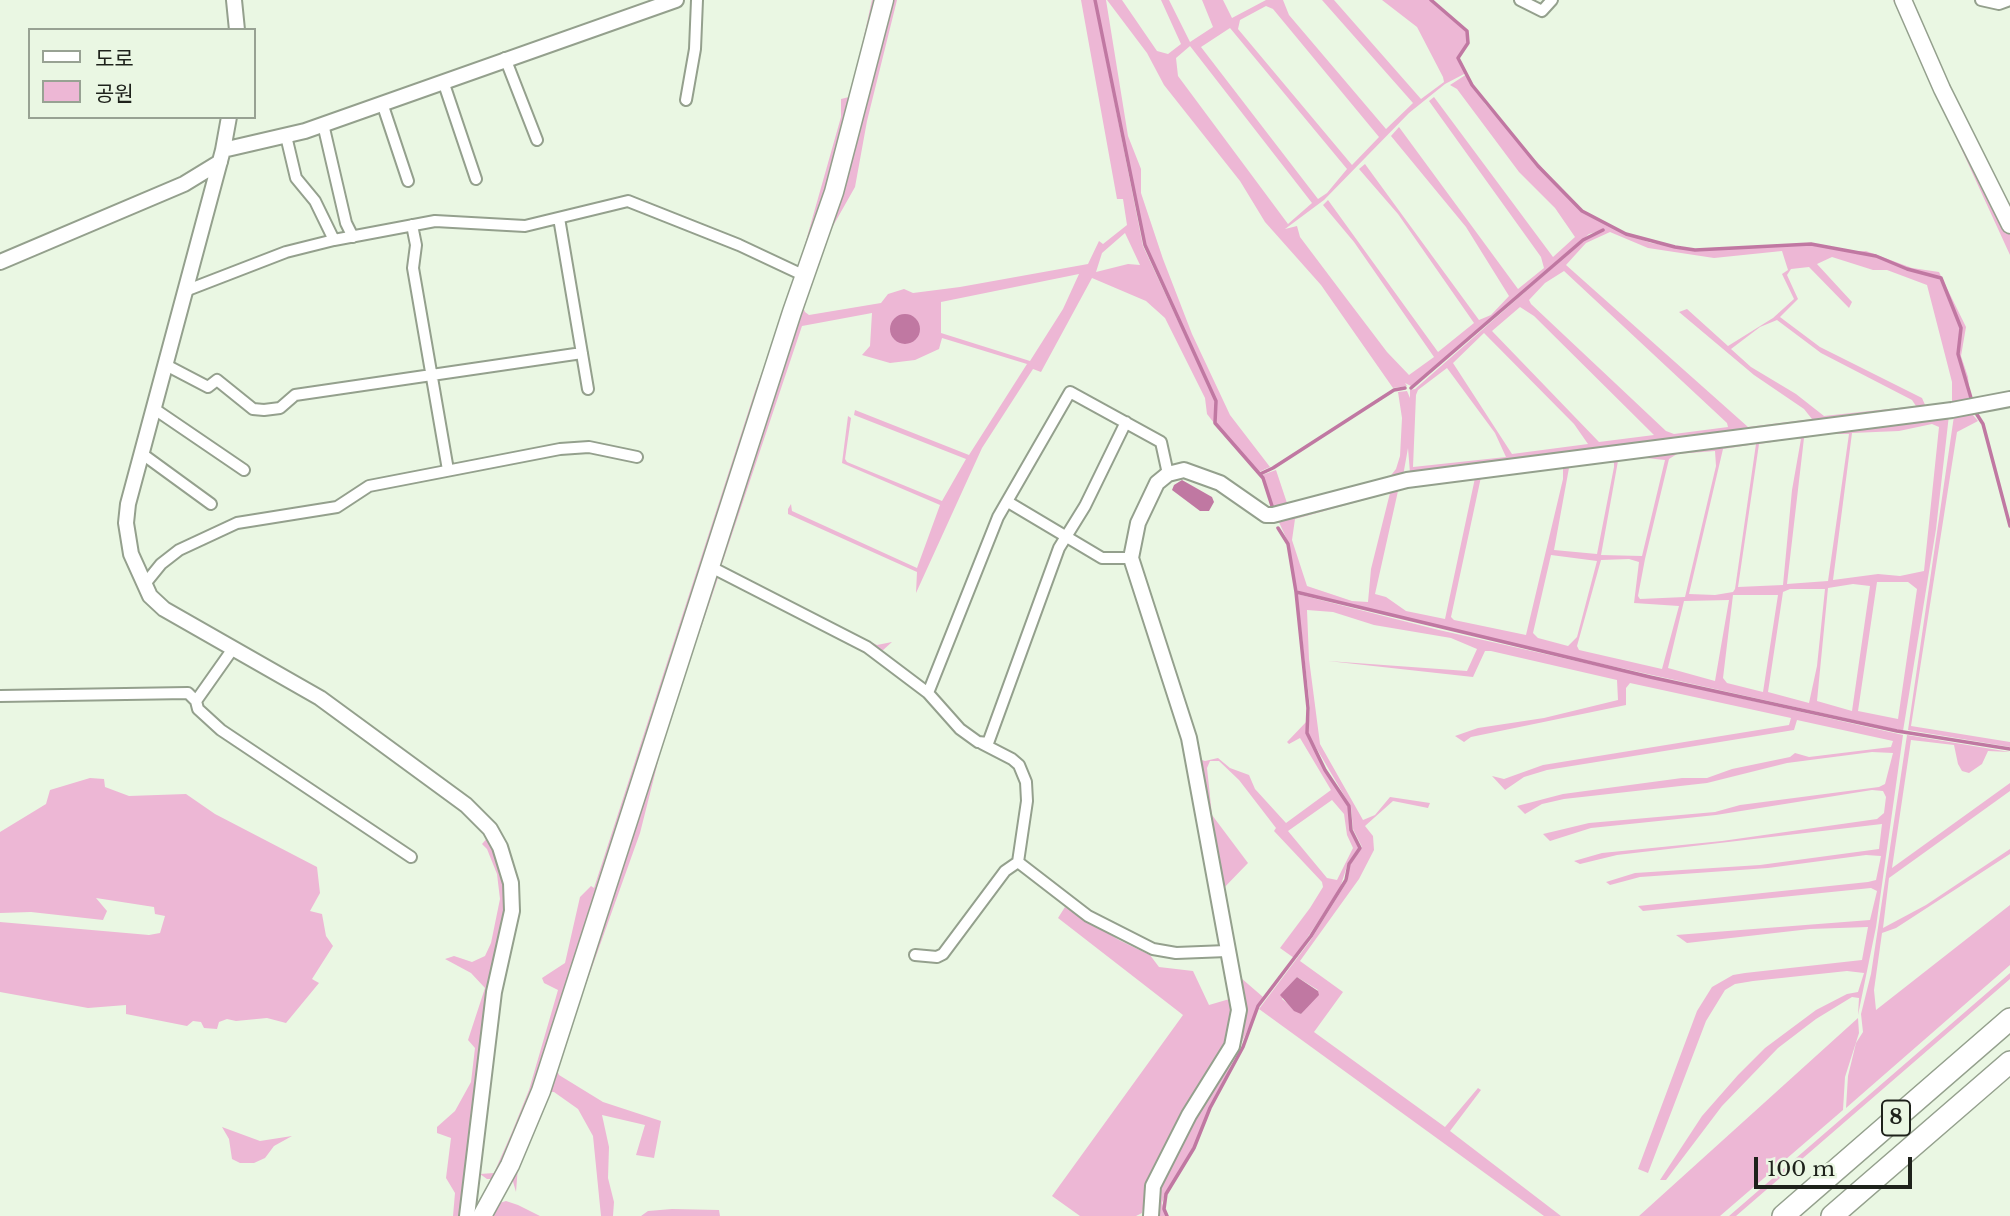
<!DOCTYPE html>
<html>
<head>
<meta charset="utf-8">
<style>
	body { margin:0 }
	#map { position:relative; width:2010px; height:1216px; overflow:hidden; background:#eaf7e3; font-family:"Libre Baskerville","Noto Sans KR",serif }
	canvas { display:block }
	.legend { position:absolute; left:28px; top:28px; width:228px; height:91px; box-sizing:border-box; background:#eaf7e3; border:2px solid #98a293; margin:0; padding:9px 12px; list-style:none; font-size:21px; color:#1e221b }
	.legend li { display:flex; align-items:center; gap:14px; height:35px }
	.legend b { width:35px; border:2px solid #98a293 }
	.scale { position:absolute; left:1754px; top:1157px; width:158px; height:32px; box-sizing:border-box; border:4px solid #1e221b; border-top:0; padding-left:9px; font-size:21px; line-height:24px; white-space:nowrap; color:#1e221b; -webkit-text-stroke:5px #eaf7e3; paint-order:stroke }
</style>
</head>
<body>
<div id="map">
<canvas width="2010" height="1216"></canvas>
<ul class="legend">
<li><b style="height:9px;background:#fff"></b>도로</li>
<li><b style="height:19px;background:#edb7d5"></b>공원</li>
</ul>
<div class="scale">100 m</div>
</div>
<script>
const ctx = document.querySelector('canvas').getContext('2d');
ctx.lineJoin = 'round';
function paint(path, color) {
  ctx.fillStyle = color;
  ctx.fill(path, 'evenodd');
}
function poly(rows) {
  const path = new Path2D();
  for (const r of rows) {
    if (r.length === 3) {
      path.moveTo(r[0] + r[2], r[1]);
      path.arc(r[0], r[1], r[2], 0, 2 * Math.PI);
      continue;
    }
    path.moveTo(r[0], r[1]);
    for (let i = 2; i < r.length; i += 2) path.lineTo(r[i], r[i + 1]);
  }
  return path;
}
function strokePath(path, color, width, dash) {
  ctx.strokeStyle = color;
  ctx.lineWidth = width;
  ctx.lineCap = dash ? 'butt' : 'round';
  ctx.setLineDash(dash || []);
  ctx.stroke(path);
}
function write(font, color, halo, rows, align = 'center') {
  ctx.font = font + ' "Libre Baskerville",serif';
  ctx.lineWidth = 6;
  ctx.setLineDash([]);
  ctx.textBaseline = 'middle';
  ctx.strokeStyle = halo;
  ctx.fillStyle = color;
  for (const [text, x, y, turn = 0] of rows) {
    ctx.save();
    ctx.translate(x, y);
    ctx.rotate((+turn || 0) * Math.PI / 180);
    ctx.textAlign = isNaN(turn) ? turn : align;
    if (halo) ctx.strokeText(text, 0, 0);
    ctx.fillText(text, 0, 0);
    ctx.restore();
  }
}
paint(poly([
	[872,0,879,0,842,144,798,269,841,117,841,99,849,97,852,90],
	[890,0,897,0,867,121,855,187,829,233,803,307,805,312,809,315,881,303,888,294,904,289,913,293,960,287,1088,264,1099,241,1103,244,1127,225,1123,199,1117,199,1081,0,1094,0,1143,246,1215,401,1214,423,1207,414,1205,398,1165,318,1146,301,1092,278,1041,372,1033,369,982,448,916,593,917,572,788,514,788,509,791,504,792,511,917,568,940,505,842,463,848,416,851,418,845,459,847,462,942,501,966,459,854,415,855,410,969,455,1027,364,942,338,939,349,915,360,890,363,862,355,870,346,872,313,802,326,721,567,877,645,892,642,882,651,713,566],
	[1125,233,1140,265,1128,264,1096,272,1102,253],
	[1079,274,1063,309,1030,361,941,333,941,302],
	[1096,0,1106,0,1128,136,1141,169,1141,193,1163,259,1192,334,1230,415,1270,467,1259,472,1216,423,1217,401,1145,245],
	[1107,0,1122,0,1157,51,1168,54,1181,44,1161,0,1169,0,1190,42,1213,27,1202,0,1223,0,1232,18,1266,0,1283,0,1289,15,1386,129,1413,103,1322,0,1334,0,1421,99,1444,82,1443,77,1417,27,1382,0,1430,0,1467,31,1468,43,1457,57,1466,73,1445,84,1409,113,1324,200,1285,229,1297,226,1300,237,1346,298,1387,352,1409,375,1434,357,1354,242,1323,205,1328,200,1438,352,1474,323,1398,214,1359,169,1365,164,1479,320,1491,315,1509,296,1466,227,1391,136,1399,127,1518,289,1544,268,1541,257,1429,101,1434,97,1553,257,1575,237,1555,208,1519,172,1457,89,1450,85,1467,74,1485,104,1581,211,1626,234,1651,243,1695,250,1788,244,1828,246,1847,252,1866,251,1912,268,1939,272,1966,327,1961,356,1968,377,1970,398,2010,396,1410,473,1408,448,1403,476,1274,509,1262,475,1276,470,1287,503,1388,479,1396,469,1400,456,1402,418,1398,392,1407,391,1410,398,1410,390,1415,389,1584,240,1603,230,1589,234,1413,387,1405,383,1407,386,1393,388,1321,285,1265,222,1240,181,1164,85,1147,53],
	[1266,6,1273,9,1379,137,1352,165,1238,29,1240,20],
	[1230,28,1347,169,1327,193,1318,199,1201,47],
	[1190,46,1312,203,1288,224,1178,76,1176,58],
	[1610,232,1648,248,1714,258,1782,251,1788,270,1782,274,1794,299,1773,318,1728,346,1687,309,1679,312,1754,375,1804,409,1812,419,1748,427,1566,265,1586,243],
	[1832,257,1873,270,1887,270,1927,285,1952,382,1952,401,1926,407,1922,398,1820,347,1780,317,1798,299,1787,275,1791,269,1809,267,1849,308,1852,302,1817,264],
	[1564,271,1727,423,1728,427,1674,434,1666,431,1531,304,1529,300,1545,283],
	[1520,307,1534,316,1654,435,1599,442,1492,331],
	[1777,320,1821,353,1912,400,1916,406,1824,416,1796,394,1751,367,1731,349,1760,327],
	[1484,333,1574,424,1588,444,1512,454,1453,363],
	[1447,368,1495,433,1506,457,1413,467,1416,395,1418,390],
	[1893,0,1898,0,2010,233,2010,255],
	[783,315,543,1064,497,1179,487,1179,480,1174,494,1173,512,1132,529,1090,558,990,544,983,542,978,565,963,580,897,591,886,594,888,755,391],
	[1976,412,1973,415,1978,421,1957,432,1911,726,2010,742,2010,747,1908,730,1954,416],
	[1949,415,1936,529,1903,731,1428,625,1296,591,1289,544,1277,518,1408,481],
	[1932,424,1939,427,1924,571,1900,576,1878,574,1833,580,1852,433,1899,431],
	[1826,434,1849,434,1828,581,1787,584,1804,438],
	[1798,438,1801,439,1792,490,1783,585,1738,587,1759,444],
	[1756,444,1735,589,1733,592,1715,595,1689,594,1723,449],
	[1715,451,1716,466,1685,597,1640,599,1638,596,1645,559,1669,459,1677,454],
	[1646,458,1665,460,1642,556,1601,555,1618,461],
	[1610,461,1614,463,1614,467,1597,554,1554,550,1569,468,1576,464],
	[1553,468,1563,469,1563,479,1526,635,1454,620,1451,617,1481,477],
	[1475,478,1445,619,1406,611,1386,597,1375,594,1398,491,1417,485],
	[1390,493,1371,569,1368,602,1352,601,1307,586,1292,540,1295,519],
	[1551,555,1597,561,1577,637,1568,646,1538,638,1533,633],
	[1629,559,1639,562,1634,603,1679,606,1662,669,1579,650,1577,646,1601,560],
	[1877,582,1908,582,1917,589,1898,719,1858,711],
	[1853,584,1870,586,1852,711,1817,701,1828,588],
	[1790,589,1825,589,1817,666,1809,703,1768,692,1783,592],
	[1733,595,1778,595,1763,692,1727,683,1723,678],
	[1729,600,1715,681,1668,668,1684,601],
	[715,572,719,575,665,734,640,833,556,1068,559,1075,603,1102,661,1121,654,1158,636,1155,645,1125,602,1115,609,1147,608,1178,614,1202,613,1216,601,1216,593,1136,578,1109,554,1092,550,1092,518,1166,516,1192,512,1178],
	[1297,594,1439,630,1903,735,1876,927,1858,1015,1859,998,1852,997,1816,1019,1778,1048,1722,1106,1666,1180,1660,1180,1702,1116,1738,1075,1765,1048,1816,1010,1847,994,1858,992,1864,973,1847,971,1753,981,1735,984,1725,990,1706,1021,1648,1173,1638,1169,1697,1011,1712,987,1733,975,1745,973,1862,960,1868,927,1810,929,1687,943,1676,935,1870,920,1877,891,1871,888,1643,911,1638,906,1868,882,1876,880,1881,856,1866,855,1768,868,1640,877,1610,885,1606,882,1635,873,1760,865,1879,849,1882,824,1617,855,1580,864,1574,861,1602,853,1722,841,1877,819,1884,813,1886,797,1883,791,1872,790,1716,815,1591,828,1550,841,1543,834,1589,823,1715,812,1740,805,1879,787,1885,784,1893,753,1872,752,1787,763,1707,783,1564,799,1542,804,1525,814,1517,806,1563,794,1682,778,1707,778,1732,769,1790,757,1795,753,1809,757,1891,747,1893,741,1797,720,1794,730,1547,770,1524,777,1505,790,1492,776,1504,779,1543,765,1789,725,1791,718,1630,683,1626,688,1626,705,1471,737,1464,742,1455,736,1478,728,1544,718,1618,700,1617,680,1491,651,1485,651,1473,677,1328,661,1467,671,1477,649,1451,638,1374,625,1333,612,1307,610,1309,659,1320,744,1363,820,1375,815,1390,797,1430,803,1428,808,1393,801,1365,826,1373,836,1374,850,1359,879,1300,961,1343,992,1314,1032,1445,1127,1478,1088,1481,1090,1450,1131,1561,1216,1544,1216,1259,1009,1310,941,1348,880,1348,868,1362,847,1353,829,1351,807,1308,734,1310,707],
	[1297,977,1318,990,1301,1014,1282,999],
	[1308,720,1306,733,1309,741,1348,807,1350,830,1359,848,1348,863,1340,888,1294,958,1280,948,1310,908,1323,887,1322,882,1274,831,1276,828,1239,780,1219,761,1210,761,1207,768,1212,815,1248,863,1219,893,1196,758,1205,761,1218,758,1230,768,1249,775,1255,789,1286,823,1331,790,1300,738,1289,744,1287,742],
	[1332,800,1344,814,1347,835,1353,848,1337,880,1327,878,1288,831],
	[1907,735,2010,752,1988,751,1982,764,1969,773,1962,771,1958,764,1954,745,1911,740,1892,868,2010,783,2010,791,1889,878,1883,928,1926,905,2010,849,2010,854,1896,928,1882,933,1874,990,1876,1010,2010,905,2010,965,1846,1108,1848,1076,1856,1043,1863,1032,1861,1014,1871,974],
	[90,778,104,779,105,787,129,796,186,794,215,814,317,867,320,893,310,911,322,914,326,936,333,946,312,979,319,983,286,1023,267,1018,236,1021,227,1019,219,1022,217,1029,204,1028,201,1022,193,1021,187,1026,126,1014,126,1005,88,1008,0,992,0,922,149,935,160,933,165,916,155,914,154,907,96,898,107,911,103,920,31,912,0,913,0,832,46,804,50,790],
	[489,836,503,866,506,900,488,994,459,1216,453,1216,455,1193,446,1178,451,1138,437,1133,437,1127,455,1111,471,1082,475,1048,468,1040,485,988,471,973,445,959,454,956,472,962,485,956,491,943,500,899,497,874,487,849,482,844],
	[1065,907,1119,940,1150,955,1159,967,1193,971,1209,1005,1233,998,1235,1009,1227,1042,1170,1134,1148,1184,1142,1213,1136,1216,1080,1216,1052,1196,1183,1015,1058,918],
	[1233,971,1263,997,1193,1147,1165,1194,1162,1203,1166,1216,1153,1216,1153,1195,1232,1049],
	[2010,973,2010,979,1839,1127,1736,1216,1729,1216],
	[1858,1018,1859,1033,1845,1077,1843,1110,1720,1216,1639,1216],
	[222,1127,260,1141,292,1136,274,1146,265,1158,254,1163,240,1163,232,1159,229,1139],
	[506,1201,518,1205,540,1216,486,1216,496,1204],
	[672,1209,719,1210,720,1216,641,1216,648,1211]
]), '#edb7d5');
paint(poly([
	[905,329,15],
	[1182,480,1212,497,1214,502,1209,511,1200,511,1172,490,1174,485],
	[1297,977,1318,991,1319,995,1301,1014,1294,1011,1280,995]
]), '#c078a2');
strokePath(poly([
	[1095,0,1145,245,1216,401,1215,423,1263,478,1273,509],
	[1431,0,1467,31,1468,43,1458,58,1472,85,1538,166,1582,211,1626,234,1675,247,1695,250,1811,244,1876,256,1907,269,1941,278,1961,328,1958,354,1971,398],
	[1411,388,1583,240,1603,230],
	[1976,413,1983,424,2010,526],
	[1260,474,1273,468,1394,390,1405,388],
	[1278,528,1288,544,1296,592,1650,677,1897,731,2010,749],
	[1167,1216,1164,1209,1166,1194,1194,1148,1210,1108,1243,1047,1258,1006,1311,936,1346,880,1349,864,1360,848,1351,830,1349,806,1325,770,1307,733,1308,708,1296,592]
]), '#c078a2', 3.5);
const minor = poly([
	[1520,0,1542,11,1552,0],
	[1981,0,1999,4,2010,0],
	[505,58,537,140],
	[443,81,476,179],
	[686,100,695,49,697,0],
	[382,103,408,181],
	[323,124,346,223,353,237],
	[286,136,296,178,315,201,334,240],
	[559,218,588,389],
	[412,225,416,245,413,268,448,470],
	[185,291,286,252,334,240,435,221,525,226,628,201,739,245,805,276],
	[164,364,208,387,217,380,253,409,264,410,280,408,295,395,582,353],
	[153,408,244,470],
	[141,453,211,504],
	[1008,502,1102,558,1131,558],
	[711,567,867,647,928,693,960,729,978,742,988,743,1059,548,1085,506,1126,422],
	[144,585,161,564,179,550,237,523,337,507,369,486,560,449,589,447,637,457],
	[928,693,998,517,1070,392,1161,442,1168,474],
	[0,696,188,693,196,701,198,709,221,730,411,857],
	[196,701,232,650],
	[981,743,1012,759,1019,765,1026,782,1027,801,1018,862],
	[915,955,937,957,943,954,1005,871,1018,862,1088,916,1153,949,1176,953,1227,951]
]);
const tertiary = poly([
	[234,0,237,30],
	[229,117,223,150,128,504,126,523,131,554,150,596,164,609,320,698,466,805,490,829,500,847,511,883,512,911,494,992,467,1216],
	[223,150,305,131,676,0],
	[0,262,184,184,220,162],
	[1151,1216,1153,1186,1189,1115,1232,1046,1239,1010,1189,738,1131,558,1138,523,1157,483,1168,474,1184,470,1220,483,1266,515,1273,515,1407,480,1952,410,2010,399]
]);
const secondary = poly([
	[1903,0,1942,89,2010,225]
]);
const primary = poly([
	[482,1216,510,1165,541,1091,792,312,834,192,884,0]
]);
const motorway = poly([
	[1783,1216,2010,1019],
	[1832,1216,2010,1062]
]);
strokePath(minor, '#94a08d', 14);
strokePath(tertiary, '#94a08d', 18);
strokePath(secondary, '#94a08d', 19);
strokePath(primary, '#94a08d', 21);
strokePath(motorway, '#94a08d', 24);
strokePath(minor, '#fff', 10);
strokePath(tertiary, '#fff', 14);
strokePath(secondary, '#fff', 16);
strokePath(primary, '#fff', 18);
strokePath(motorway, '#fff', 21);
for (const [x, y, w] of [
	[1896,1118,28]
]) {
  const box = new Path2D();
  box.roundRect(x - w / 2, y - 17.5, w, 35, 5);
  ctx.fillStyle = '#eaf7e3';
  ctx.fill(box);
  strokePath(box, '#1e221b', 2);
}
write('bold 21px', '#1e221b', null, [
	["8",1896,1118]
]);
</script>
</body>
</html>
